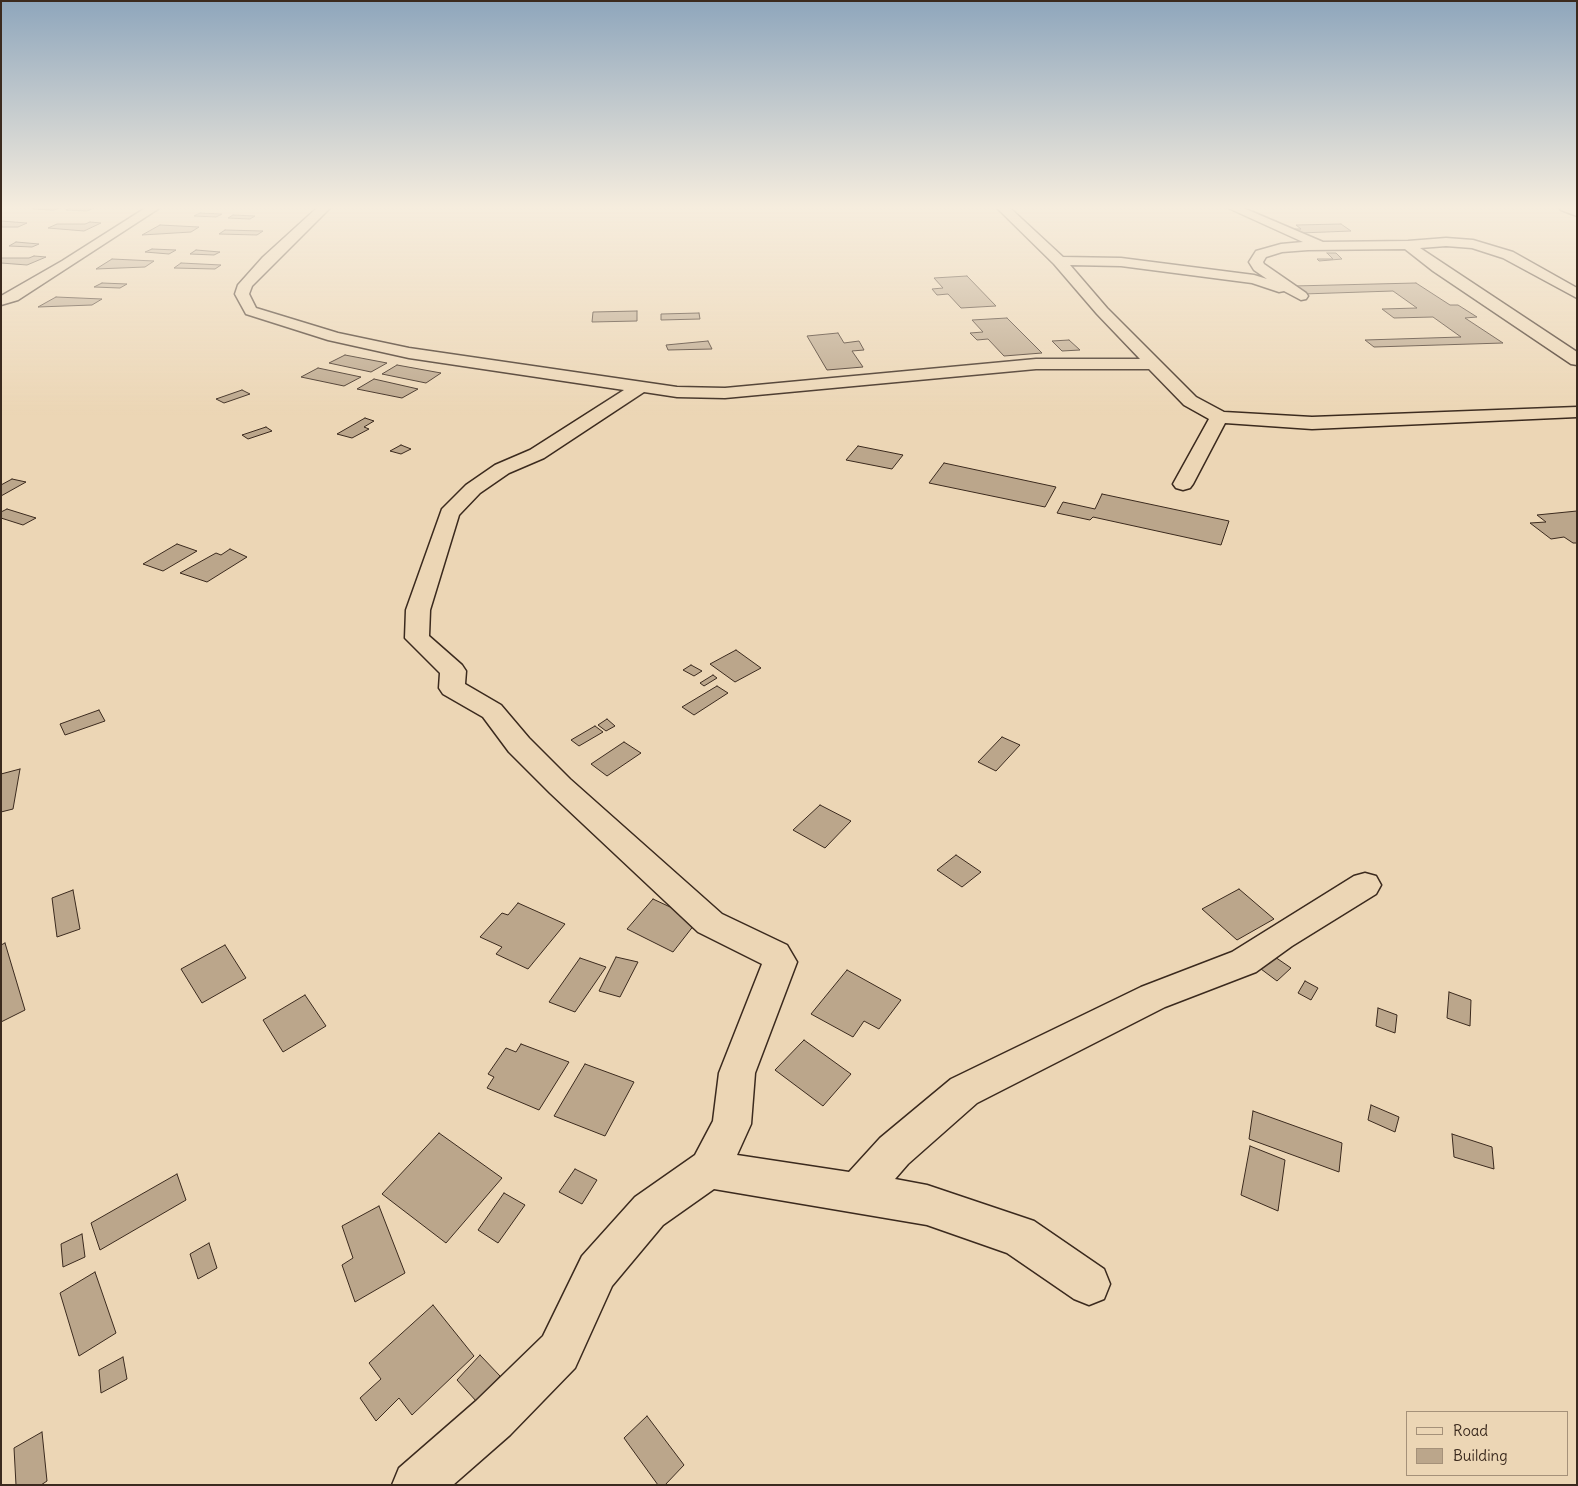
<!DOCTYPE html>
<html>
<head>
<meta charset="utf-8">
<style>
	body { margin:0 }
	#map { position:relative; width:1578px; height:1486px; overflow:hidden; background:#ecd6b5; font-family:Delius,sans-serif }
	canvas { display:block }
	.frame { position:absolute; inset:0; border:2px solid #3b2a1e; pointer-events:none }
	.legend { position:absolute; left:1406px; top:1411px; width:162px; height:65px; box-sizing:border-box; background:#ecd6b5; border:1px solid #a59179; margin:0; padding:6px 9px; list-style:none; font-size:15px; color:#3b2a1e }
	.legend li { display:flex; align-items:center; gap:10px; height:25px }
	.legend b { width:25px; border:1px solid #a59179 }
</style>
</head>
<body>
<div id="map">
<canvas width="1578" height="1486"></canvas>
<div class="frame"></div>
<ul class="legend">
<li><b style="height:6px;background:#ecd6b5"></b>Road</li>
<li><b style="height:14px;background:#bba68b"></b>Building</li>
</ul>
</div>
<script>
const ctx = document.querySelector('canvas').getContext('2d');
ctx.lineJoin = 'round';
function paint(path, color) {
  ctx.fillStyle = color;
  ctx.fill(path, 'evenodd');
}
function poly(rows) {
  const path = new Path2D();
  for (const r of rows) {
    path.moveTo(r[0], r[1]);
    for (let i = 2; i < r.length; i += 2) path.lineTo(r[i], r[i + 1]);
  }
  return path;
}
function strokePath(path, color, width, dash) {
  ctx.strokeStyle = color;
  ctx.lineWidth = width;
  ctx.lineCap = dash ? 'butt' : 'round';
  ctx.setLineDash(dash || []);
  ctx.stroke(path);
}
const building = poly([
	[39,207,61,207,54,210,33,209,39,207],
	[73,207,94,208,87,211,66,210,73,207],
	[200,213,222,214,216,217,194,216,200,213],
	[233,215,255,216,250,219,228,218,233,215],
	[1,221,27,223,18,227,2,227,1,221],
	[90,222,101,223,84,231,48,228,57,224,85,224,90,222],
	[1341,224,1351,231,1300,233,1295,229,1301,229,1296,225,1341,224],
	[160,225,199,227,191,232,142,235,160,225],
	[225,230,263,231,257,235,219,234,225,230],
	[16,242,39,244,32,247,9,246,16,242],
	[152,249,176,250,169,254,145,252,152,249],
	[196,250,220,252,214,255,190,254,196,250],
	[1327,253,1336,253,1342,259,1319,261,1317,259,1333,259,1327,253],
	[34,256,46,257,27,265,1,263,1,258,29,258,34,256],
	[112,259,154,261,145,267,96,269,112,259],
	[181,263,221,265,215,269,174,268,181,263],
	[967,276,996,306,961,308,948,294,937,295,932,289,943,288,934,278,967,276],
	[102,283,127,284,120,288,94,287,102,283],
	[1416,283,1450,305,1458,305,1477,317,1465,318,1503,343,1374,347,1365,340,1461,337,1433,317,1394,318,1382,309,1417,308,1393,291,1303,294,1293,286,1416,283],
	[56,297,102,299,92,305,38,307,56,297],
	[637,311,637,321,592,322,593,312,637,311],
	[699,313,700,319,661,320,661,314,699,313],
	[1007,318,1042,353,1004,356,988,339,977,340,970,333,983,332,972,320,1007,318],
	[838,333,844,343,859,341,864,350,852,351,863,367,827,370,807,336,838,333],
	[1069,340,1080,350,1062,351,1052,341,1069,340],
	[708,341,712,349,668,350,666,345,708,341],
	[345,355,387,363,371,372,329,363,345,355],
	[397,365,441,373,426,383,382,374,397,365],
	[318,368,361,377,344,386,301,377,318,368],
	[374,379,418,389,402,398,357,389,374,379],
	[242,390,250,394,224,403,216,399,242,390],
	[365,418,374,421,364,427,369,429,352,438,337,434,365,418],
	[266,427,272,431,248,439,242,435,266,427],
	[401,445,411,449,401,454,390,451,401,445],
	[858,446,903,455,892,469,846,460,858,446],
	[944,463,1056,487,1045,507,929,483,944,463],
	[12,479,26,482,1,496,1,485,12,479],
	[1102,494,1229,521,1221,545,1093,517,1090,520,1057,513,1063,502,1095,509,1102,494],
	[7,509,36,518,23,525,1,518,1,512,7,509],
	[1577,511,1577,543,1573,543,1564,537,1551,539,1530,523,1546,522,1537,515,1577,511],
	[177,544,197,551,163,571,143,564,177,544],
	[230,549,247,557,207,582,180,573,216,553,221,555,230,549],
	[736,650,761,668,735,682,710,664,736,650],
	[691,665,702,671,694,676,683,670,691,665],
	[713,675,717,678,704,686,700,683,713,675],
	[717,686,728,693,694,715,682,707,717,686],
	[99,710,105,721,65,735,60,724,99,710],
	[607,719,615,726,606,731,598,725,607,719],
	[595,726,603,732,579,746,571,740,595,726],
	[1002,737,1020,745,996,771,978,762,1002,737],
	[624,742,641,753,607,776,591,764,624,742],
	[20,769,13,809,1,812,1,774,20,769],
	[820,805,851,821,825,848,793,830,820,805],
	[956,855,981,872,962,887,937,870,956,855],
	[1239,889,1274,919,1237,940,1202,909,1239,889],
	[73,890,80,929,57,937,52,898,73,890],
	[653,899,698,920,673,952,627,929,653,899],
	[518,903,565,924,528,969,496,954,502,947,480,937,502,913,508,915,518,903],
	[5,943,25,1010,1,1022,1,945,5,943],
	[225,945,246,978,202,1003,181,969,225,945],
	[616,957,638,962,620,997,599,991,616,957],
	[1275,957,1291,968,1277,981,1261,969,1275,957],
	[580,958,606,967,575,1012,549,1002,580,958],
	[847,970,901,1000,879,1029,864,1021,853,1037,811,1014,847,970],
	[1305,981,1318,988,1311,1000,1298,993,1305,981],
	[1449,992,1471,1000,1470,1026,1447,1018,1449,992],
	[305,995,326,1026,283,1052,263,1020,305,995],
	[1378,1008,1397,1015,1395,1033,1376,1026,1378,1008],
	[804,1040,851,1074,823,1106,775,1070,804,1040],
	[521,1044,569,1062,539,1110,487,1088,494,1077,488,1074,506,1048,516,1052,521,1044],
	[585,1064,634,1082,605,1136,554,1116,585,1064],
	[1371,1105,1399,1117,1395,1132,1368,1120,1371,1105],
	[1253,1111,1342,1143,1339,1172,1249,1139,1253,1111],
	[439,1133,502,1178,446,1243,382,1194,439,1133],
	[1452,1134,1492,1147,1494,1169,1454,1157,1452,1134],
	[1250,1146,1285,1160,1278,1211,1241,1195,1250,1146],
	[575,1169,597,1180,582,1204,559,1192,575,1169],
	[177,1174,186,1200,100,1250,91,1223,177,1174],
	[504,1193,525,1205,498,1243,478,1230,504,1193],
	[379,1206,405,1273,355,1302,342,1265,353,1258,342,1226,379,1206],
	[82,1234,85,1257,63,1267,61,1244,82,1234],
	[209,1243,217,1268,198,1279,190,1254,209,1243],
	[95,1272,116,1333,79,1356,60,1293,95,1272],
	[433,1305,474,1356,412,1415,399,1398,376,1421,360,1398,381,1379,369,1363,433,1305],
	[480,1355,500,1376,477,1402,457,1380,480,1355],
	[123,1357,127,1379,101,1393,99,1370,123,1357],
	[647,1416,684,1465,665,1485,658,1485,624,1438,647,1416],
	[42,1432,47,1481,41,1485,16,1485,14,1448,42,1432]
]);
paint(building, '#bba68b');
strokePath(building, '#3b2a1e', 1);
const minor = poly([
	[147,207,161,207,18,300,1,305,1,296,62,261,147,207],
	[318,207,331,207,252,286,249,294,256,308,338,333,409,348,677,387,725,388,1036,359,1140,359,1097,314,1054,264,996,207,1009,207,1063,257,1121,258,1254,275,1267,279,1254,270,1249,262,1256,251,1281,244,1303,242,1226,207,1241,207,1323,242,1408,241,1446,238,1473,240,1513,252,1577,288,1577,298,1503,258,1472,248,1446,246,1420,248,1577,352,1577,365,1571,364,1433,271,1405,249,1308,250,1282,252,1266,257,1263,262,1264,264,1306,293,1308,296,1306,299,1301,300,1284,291,1279,292,1252,283,1121,266,1070,265,1107,308,1196,397,1224,412,1312,417,1577,407,1577,417,1312,429,1225,423,1193,484,1190,488,1183,490,1176,488,1173,484,1209,419,1184,405,1149,369,1036,369,725,398,677,397,644,392,544,458,509,473,480,493,459,515,430,610,429,636,462,665,466,671,465,684,501,705,529,738,570,779,722,914,787,945,797,962,755,1073,751,1124,737,1155,849,1172,880,1138,951,1079,1141,987,1232,952,1354,876,1365,873,1376,876,1381,885,1376,894,1292,946,1256,972,1165,1007,977,1103,908,1164,895,1179,927,1185,1034,1221,1104,1269,1110,1284,1104,1299,1089,1305,1074,1299,1007,1253,927,1225,714,1189,663,1225,612,1286,575,1368,510,1435,453,1485,392,1485,399,1468,476,1401,543,1336,582,1256,635,1197,695,1155,713,1121,719,1073,762,964,698,932,550,793,509,752,483,717,443,694,439,688,440,673,405,638,406,610,442,509,466,485,495,465,530,450,624,390,409,358,328,340,246,314,235,294,238,285,263,257,318,207]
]);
const trunk = poly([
	[1559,207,1577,207,1577,216,1561,210,1559,207]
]);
strokePath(minor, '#3b2a1e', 3);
strokePath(trunk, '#3b2a1e', 3);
paint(minor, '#ecd6b5');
paint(trunk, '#ecd6b5');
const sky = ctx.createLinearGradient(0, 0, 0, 415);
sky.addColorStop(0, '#8ea6bc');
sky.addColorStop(0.5, '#f6edde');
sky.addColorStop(1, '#f6edde00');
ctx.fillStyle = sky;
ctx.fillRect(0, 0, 1578, 415);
</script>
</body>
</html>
